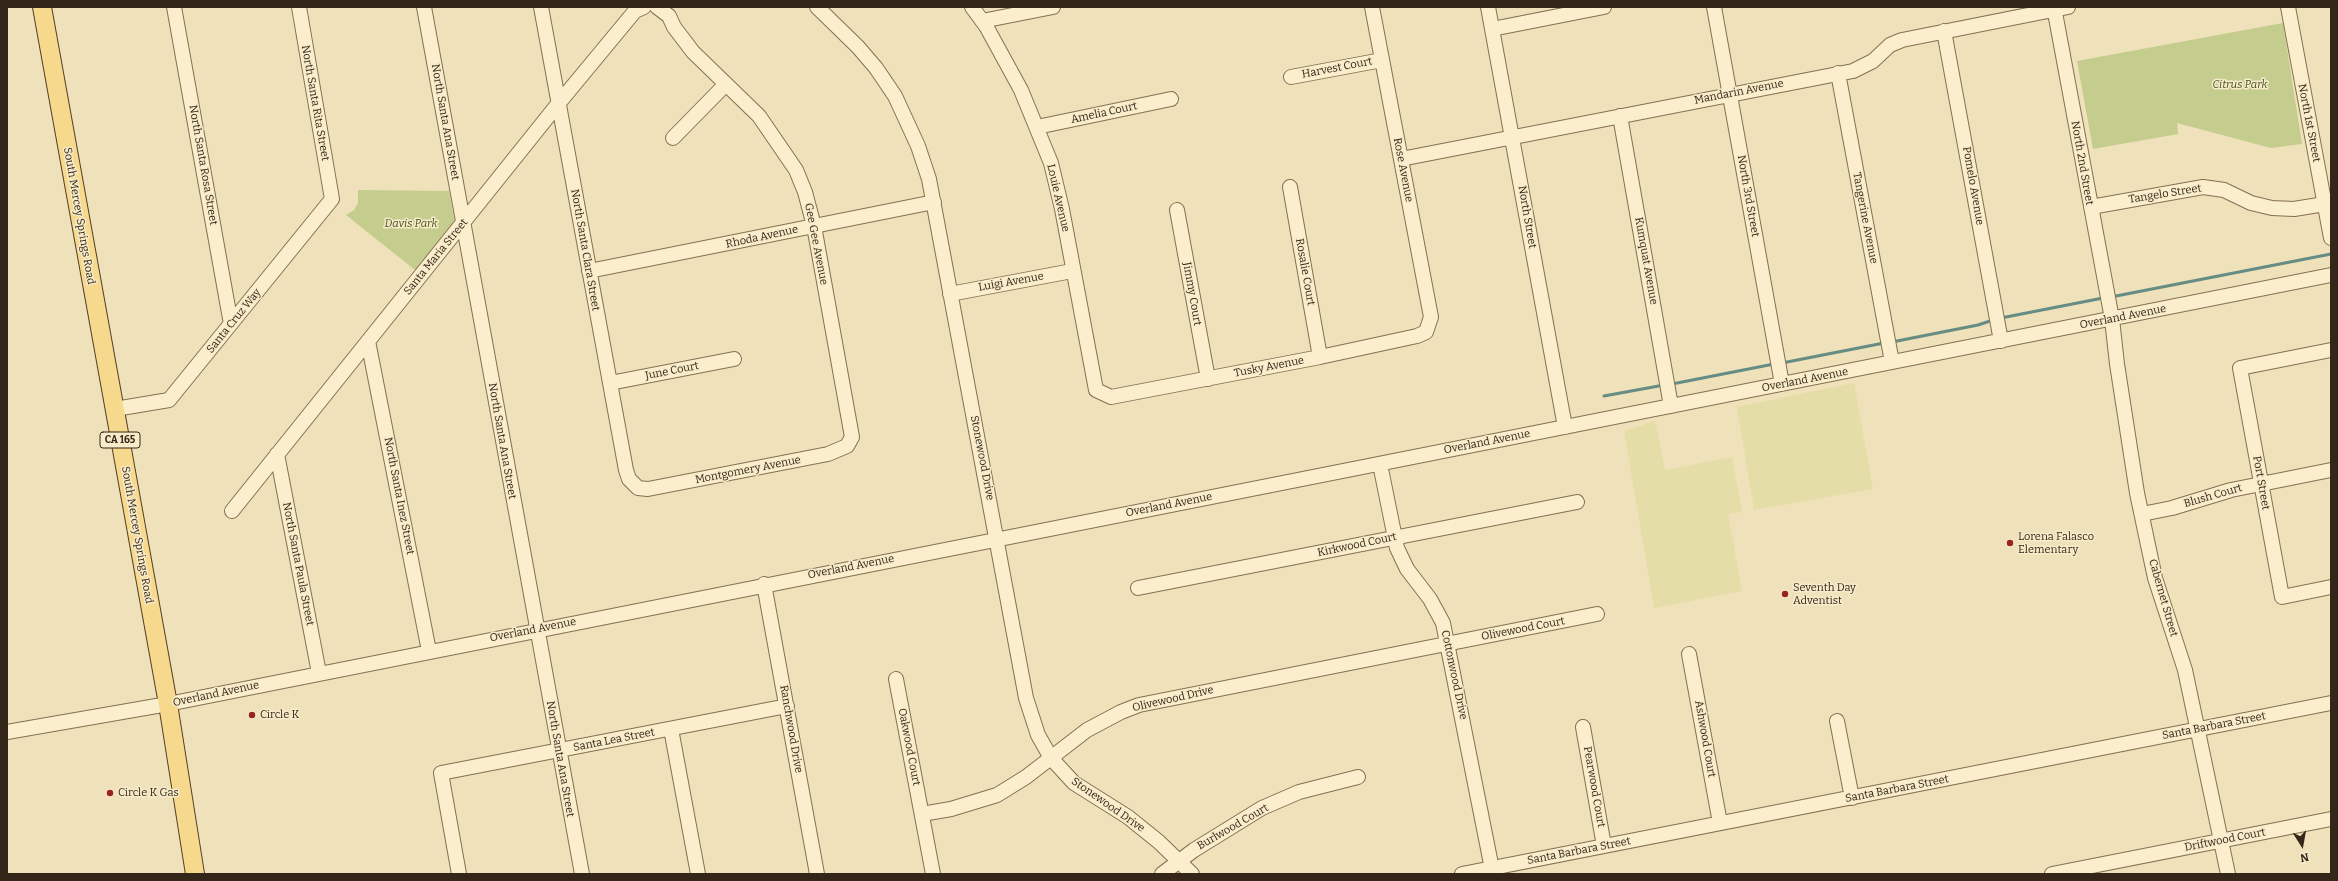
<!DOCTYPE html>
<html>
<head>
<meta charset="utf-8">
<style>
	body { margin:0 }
	#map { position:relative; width:2338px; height:881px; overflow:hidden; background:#efe1b9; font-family:Bitter,serif }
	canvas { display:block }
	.frame { position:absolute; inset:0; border:8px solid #342719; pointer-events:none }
	.north { position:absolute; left:2282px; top:825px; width:40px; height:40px; -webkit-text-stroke:3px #f7ebc9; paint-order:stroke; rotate:169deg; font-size:11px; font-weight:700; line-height:16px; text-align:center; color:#342719 }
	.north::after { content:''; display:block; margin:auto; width:14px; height:18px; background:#342719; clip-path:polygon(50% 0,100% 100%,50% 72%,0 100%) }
</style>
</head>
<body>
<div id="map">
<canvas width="2338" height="881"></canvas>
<div class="frame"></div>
<div class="north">N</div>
</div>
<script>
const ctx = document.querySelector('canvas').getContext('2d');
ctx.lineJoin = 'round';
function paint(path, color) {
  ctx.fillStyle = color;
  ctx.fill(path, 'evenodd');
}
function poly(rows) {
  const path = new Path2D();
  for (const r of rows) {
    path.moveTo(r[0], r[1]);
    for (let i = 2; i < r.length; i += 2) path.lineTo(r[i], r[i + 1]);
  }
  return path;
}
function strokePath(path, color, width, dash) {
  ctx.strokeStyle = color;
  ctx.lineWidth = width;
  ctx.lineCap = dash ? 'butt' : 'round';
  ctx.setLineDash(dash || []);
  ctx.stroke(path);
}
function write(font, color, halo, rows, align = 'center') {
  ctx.font = font + ' Bitter,serif';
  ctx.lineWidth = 3;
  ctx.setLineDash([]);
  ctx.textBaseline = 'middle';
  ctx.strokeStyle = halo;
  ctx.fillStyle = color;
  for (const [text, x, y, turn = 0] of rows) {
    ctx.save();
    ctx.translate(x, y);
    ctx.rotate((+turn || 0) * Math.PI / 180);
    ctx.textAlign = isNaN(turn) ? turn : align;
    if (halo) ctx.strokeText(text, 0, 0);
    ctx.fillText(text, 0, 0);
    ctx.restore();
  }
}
paint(poly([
	[1854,383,1873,489,1754,510,1737,407],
	[1655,421,1665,470,1732,457,1742,512,1728,514,1742,591,1654,608,1624,431]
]), '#e5dda7');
paint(poly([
	[2283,23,2302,144,2271,148,2177,123,2178,134,2093,149,2077,61],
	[358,190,449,191,455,224,415,270,346,215,354,210,358,203]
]), '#c4cd8e');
strokePath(poly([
	[2111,297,2331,254],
	[2001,318,2103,298],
	[1892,342,1978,325,1993,320],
	[1782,363,1884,343],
	[1672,384,1774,364],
	[1604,396,1664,385]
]), '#668d84', 3);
const minor = poly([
	[174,7,231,324],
	[424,7,582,874],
	[541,7,626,470,629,479,638,488,648,489,828,454,847,446,852,437,814,226,805,192,796,170,759,116,693,52,674,27,669,16,657,7],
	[817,7,858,47,876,68,895,96,918,146,929,179,1026,698,1038,735,1051,758,1074,783,1128,817,1159,842,1192,874],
	[972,7,986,26,1021,90,1051,163,1062,209,1096,390,1111,397,1320,357,1417,336,1426,332,1431,317,1372,7],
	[1488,7,1565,427],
	[1714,7,1782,384],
	[2054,7,2112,319,2117,364,2137,493,2155,578,2185,670,2228,874],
	[2288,7,2331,238],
	[982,21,1053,7],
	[1492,29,1604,7],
	[1944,31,2001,341],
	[1838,73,1892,362],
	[1291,77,1382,60],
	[1620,116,1671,406],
	[1037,127,1171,99],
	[673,138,725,85],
	[1401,159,1853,71,1873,61,1890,45,1902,40,2068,7],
	[1290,187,1320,357],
	[2091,207,2203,187,2224,190,2251,203,2272,208,2294,209,2331,203],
	[1177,210,1208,379],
	[589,271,934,202],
	[950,294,1072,271],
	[368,341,429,651],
	[2331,350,2240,368,2282,597,2331,587],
	[610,383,734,359],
	[115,409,169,400,332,199,299,7],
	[277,454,319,673],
	[1380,464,1397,548,1407,569,1430,599,1443,623,1493,874],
	[232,511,558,104,635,11,644,7],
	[2142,514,2172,508,2231,490,2331,470],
	[764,584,817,874],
	[1138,588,1577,502],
	[1689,654,1720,823],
	[896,679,933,874],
	[1837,721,1852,798],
	[1583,727,1604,846],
	[671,729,698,874],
	[7,732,168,704,2331,275],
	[922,814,951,809,997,795,1026,777,1087,730,1121,712,1139,705,1597,614],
	[459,874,441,773,787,706],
	[1162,874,1194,850,1262,808,1299,792,1358,777],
	[1462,874,2331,703],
	[2052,874,2331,819]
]);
const major = poly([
	[42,7,168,704,195,874]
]);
strokePath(minor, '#867053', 16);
strokePath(major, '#533e29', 20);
strokePath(minor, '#faeecc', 14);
strokePath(major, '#f7d98d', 18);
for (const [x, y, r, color] of [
	[2010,543,4,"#982321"],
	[1785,594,4,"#982321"],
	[252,715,4,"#982321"],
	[110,793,4,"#982321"]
]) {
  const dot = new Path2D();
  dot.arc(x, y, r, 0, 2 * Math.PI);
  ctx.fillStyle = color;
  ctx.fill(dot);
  strokePath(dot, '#f7ebc9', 1.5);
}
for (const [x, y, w] of [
	[120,440,40]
]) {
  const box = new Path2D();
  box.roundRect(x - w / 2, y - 8, w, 16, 3);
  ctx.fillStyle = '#f7ebc9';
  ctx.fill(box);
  strokePath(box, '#342719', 1);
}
write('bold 10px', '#342719', null, [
	["CA 165",120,440]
]);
write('11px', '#342719', '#f7ebc9', [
	["Harvest Court",1337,68,-11],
	["Mandarin Avenue",1739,92,-11],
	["North Santa Rita Street",315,103,80],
	["Amelia Court",1104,113,-12],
	["North Santa Ana Street",445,122,80],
	["North 1st Street",2309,123,79],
	["North 2nd Street",2082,163,80],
	["North Santa Rosa Street",203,165,80],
	["Rose Avenue",1403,170,79],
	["Pomelo Avenue",1973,186,80],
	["Tangelo Street",2165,194,-9],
	["North 3rd Street",1748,196,80],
	["Louie Avenue",1058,198,77],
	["South Mercey Springs Road",79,216,80],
	["North Street",1527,217,80],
	["Tangerine Avenue",1865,218,79],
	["Rhoda Avenue",762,237,-12],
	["Gee Gee Avenue",816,244,79],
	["North Santa Clara Street",585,250,80],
	["Santa Maria Street",436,257,-51],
	["Kumquat Avenue",1646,261,80],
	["Rosalie Court",1305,272,80],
	["Luigi Avenue",1011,282,-10],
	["Jimmy Court",1192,294,80],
	["Overland Avenue",2123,317,-11],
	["Santa Cruz Way",234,321,-51],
	["Tusky Avenue",1269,367,-11],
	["June Court",672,371,-11],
	["Overland Avenue",1805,380,-11],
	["North Santa Ana Street",502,441,80],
	["Overland Avenue",1487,442,-11],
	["Stonewood Drive",982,458,79],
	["Montgomery Avenue",748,470,-11],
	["Port Street",2261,483,80],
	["North Santa Inez Street",399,496,79],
	["Blush Court",2213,496,-16],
	["Overland Avenue",1169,505,-11],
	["South Mercey Springs Road",137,535,80],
	["Kirkwood Court",1357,545,-12],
	["North Santa Paula Street",298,564,79],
	["Overland Avenue",851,567,-11],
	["Cabernet Street",2163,598,74],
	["Olivewood Court",1523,629,-11],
	["Overland Avenue",533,630,-11],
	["Cottonwood Drive",1454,675,78],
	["Overland Avenue",216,694,-12],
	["Olivewood Drive",1173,699,-13],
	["Santa Barbara Street",2214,726,-11],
	["Ranchwood Drive",791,729,80],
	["Ashwood Court",1705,739,80],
	["Santa Lea Street",614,740,-11],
	["Oakwood Court",909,747,79],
	["North Santa Ana Street",560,759,80],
	["Pearwood Court",1594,787,80],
	["Santa Barbara Street",1897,789,-11],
	["Stonewood Drive",1108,805,35],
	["Burlwood Court",1233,827,-30],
	["Driftwood Court",2225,840,-11],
	["Santa Barbara Street",1579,851,-11]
]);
write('italic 11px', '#44521f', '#f7ebc9', [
	["Citrus Park",2240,85],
	["Davis Park",411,224]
]);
write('11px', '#342719', '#f7ebc9', [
	["Lorena Falasco",2018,537],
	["Elementary",2018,550],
	["Seventh Day",1793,588],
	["Adventist",1793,601],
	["Circle K",260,715],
	["Circle K Gas",118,793]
], 'left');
</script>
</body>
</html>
